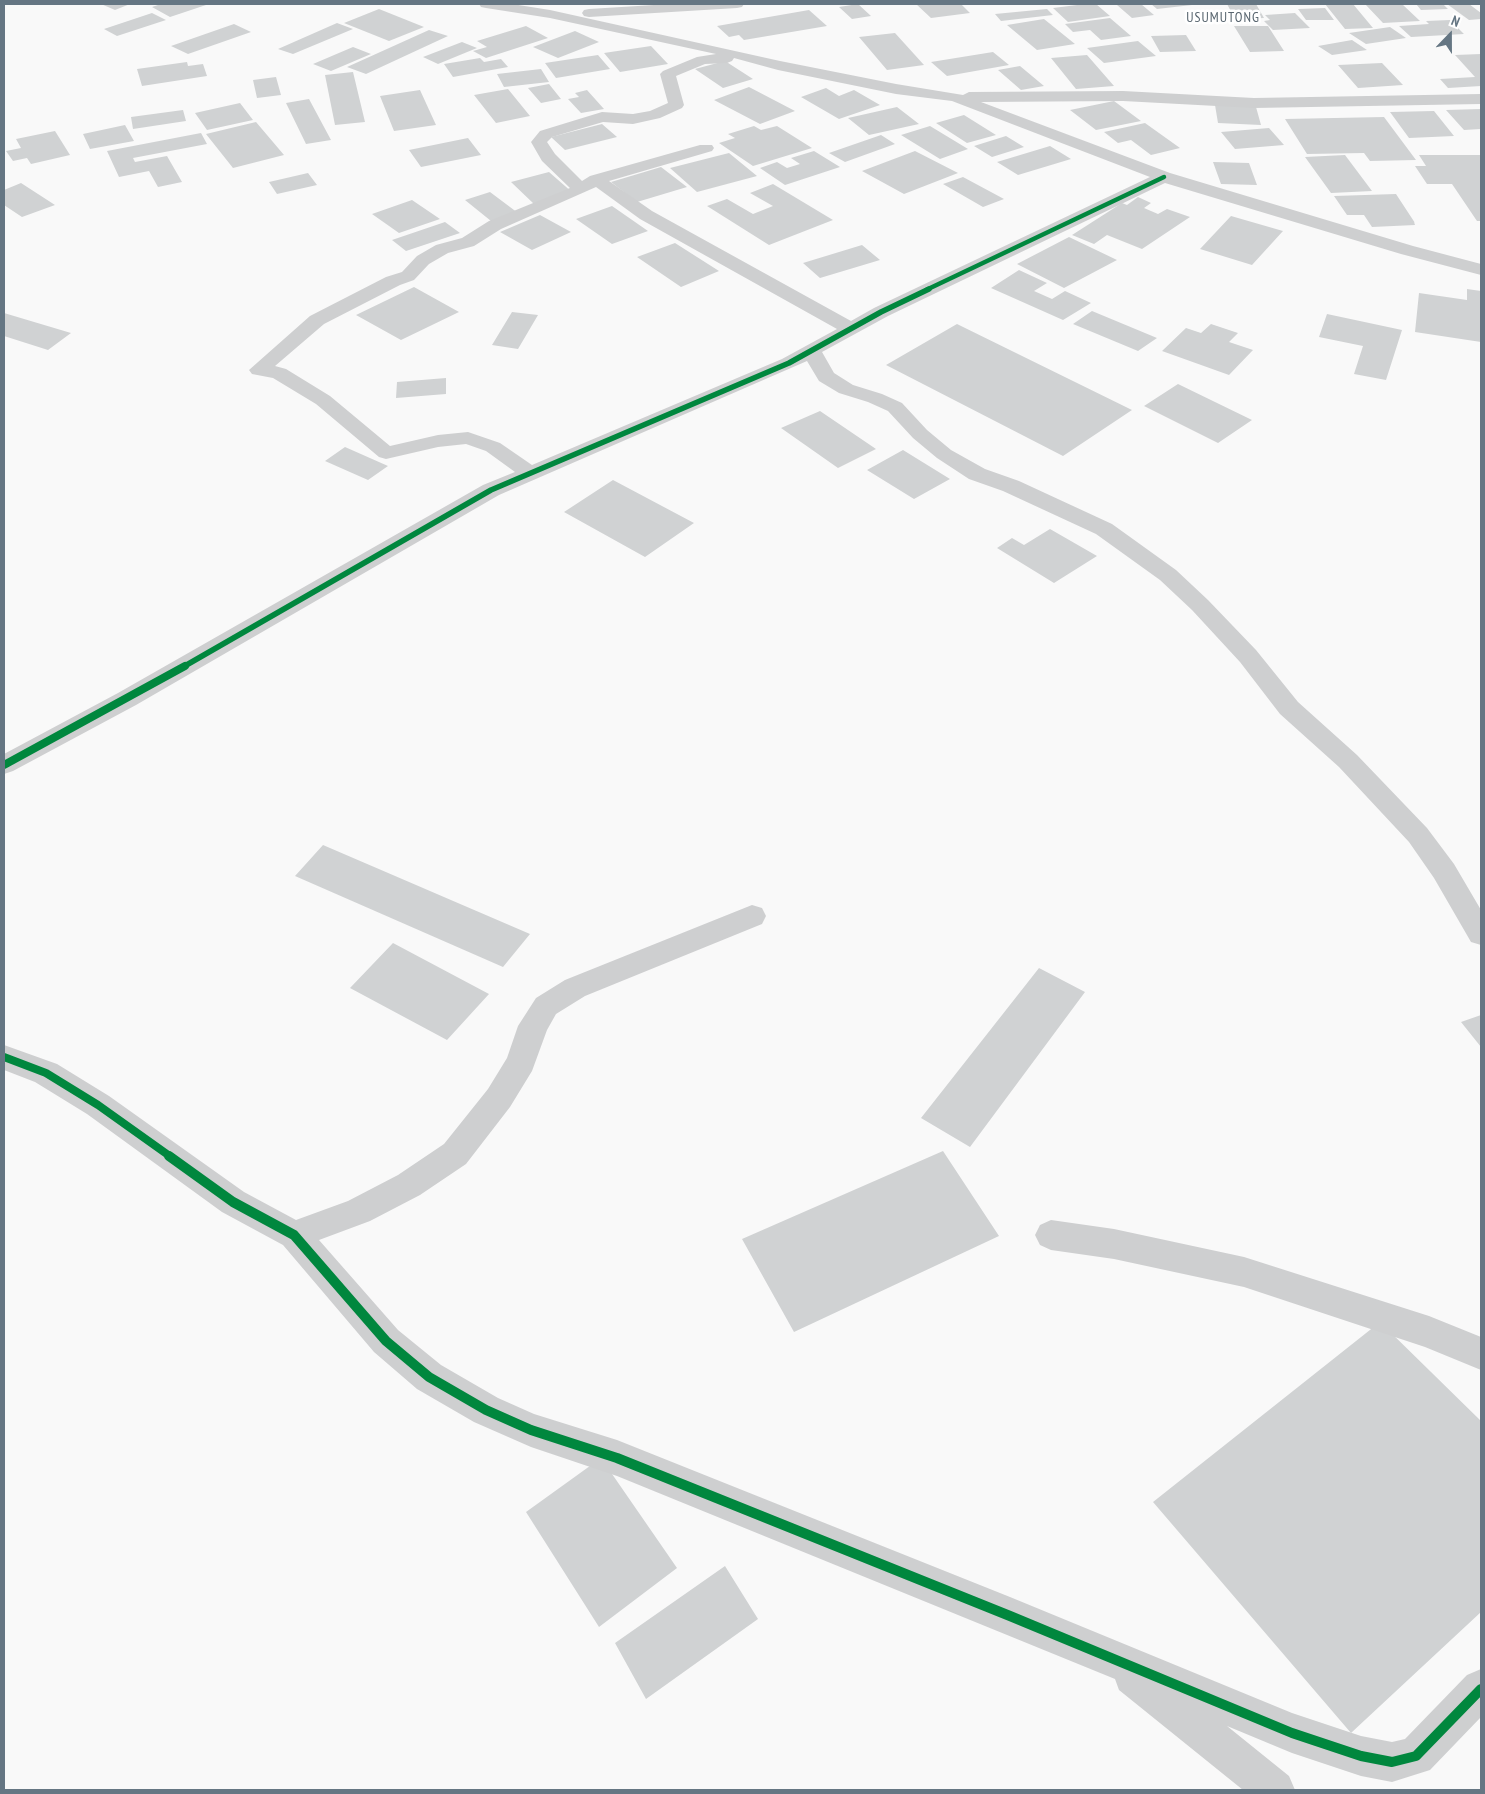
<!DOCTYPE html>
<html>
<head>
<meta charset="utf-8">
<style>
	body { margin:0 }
	#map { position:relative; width:1485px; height:1794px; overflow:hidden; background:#f9f9f9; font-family:"PT Sans Narrow",sans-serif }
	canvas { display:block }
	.frame { position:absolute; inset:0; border:5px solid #657683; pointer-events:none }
	.north { position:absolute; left:1425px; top:10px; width:50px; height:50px; -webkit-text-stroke:4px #fff; paint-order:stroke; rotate:22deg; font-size:14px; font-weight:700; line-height:20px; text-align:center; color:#657683 }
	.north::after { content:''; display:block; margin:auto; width:18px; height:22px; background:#657683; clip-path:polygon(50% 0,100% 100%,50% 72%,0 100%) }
</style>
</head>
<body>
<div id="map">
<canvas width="1485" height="1794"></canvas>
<div class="frame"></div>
<div class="north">N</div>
</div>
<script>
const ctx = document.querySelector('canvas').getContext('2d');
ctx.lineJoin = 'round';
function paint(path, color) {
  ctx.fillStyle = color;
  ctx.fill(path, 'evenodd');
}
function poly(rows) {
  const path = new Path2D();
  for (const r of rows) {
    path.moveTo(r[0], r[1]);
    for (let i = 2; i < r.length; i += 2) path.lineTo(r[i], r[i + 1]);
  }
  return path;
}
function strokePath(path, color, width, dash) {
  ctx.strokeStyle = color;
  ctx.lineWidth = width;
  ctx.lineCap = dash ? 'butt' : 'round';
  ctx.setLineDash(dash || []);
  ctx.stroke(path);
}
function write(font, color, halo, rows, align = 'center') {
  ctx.font = font + ' "PT Sans Narrow",sans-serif';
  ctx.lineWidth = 5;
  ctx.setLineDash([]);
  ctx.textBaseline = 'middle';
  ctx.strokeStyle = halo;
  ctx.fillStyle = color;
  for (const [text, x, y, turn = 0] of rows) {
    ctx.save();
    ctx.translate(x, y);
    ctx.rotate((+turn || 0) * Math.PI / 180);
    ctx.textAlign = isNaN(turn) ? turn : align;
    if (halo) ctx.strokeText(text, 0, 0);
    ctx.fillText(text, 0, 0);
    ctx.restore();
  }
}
paint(poly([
	[101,4,130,4,115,10],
	[161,4,209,4,170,17,152,7],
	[858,4,871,16,852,19,839,7],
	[916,4,961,4,970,13,931,18],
	[1085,4,1096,4,1110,16,1068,22,1053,8],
	[1141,4,1154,15,1132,18,1117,5],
	[1151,4,1192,4,1192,5,1157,9],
	[1227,4,1256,4,1264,18,1235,19],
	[1325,4,1353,4,1373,28,1345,29],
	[1365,4,1402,4,1420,21,1383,23],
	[1416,4,1443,4,1448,9,1421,10],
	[1447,4,1469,4,1481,13,1481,19,1469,20],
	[1325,8,1334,20,1306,20,1298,9],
	[379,9,424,27,389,41,344,23],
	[1047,9,1053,15,1001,21,995,14],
	[809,10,827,26,744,40,739,35,729,37,717,26],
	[152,13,166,20,117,36,104,29],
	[1295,13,1310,28,1273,30,1264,21,1270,20,1265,15],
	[1110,18,1131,36,1101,40,1090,30,1073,32,1065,24],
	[1044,19,1075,44,1037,50,1007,25],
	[1450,20,1464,34,1411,37,1399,26,1429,24,1426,21],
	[337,23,353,29,293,54,278,49],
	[234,24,251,32,188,54,171,46],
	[526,26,548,38,486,58,473,51,487,47,477,41],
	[1234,26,1268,26,1284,51,1250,52],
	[1390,27,1406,38,1366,44,1349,33],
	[429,30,448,36,366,74,347,67],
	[575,31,599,42,558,58,533,47],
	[895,33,924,65,887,70,859,37],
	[1186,35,1196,51,1160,52,1151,36],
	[1352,40,1367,50,1332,55,1318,46],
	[1138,41,1156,56,1104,63,1087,48],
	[462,42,477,48,438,64,423,57],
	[651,46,668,64,620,72,604,53],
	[353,47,371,54,331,71,313,64],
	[993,52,1009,65,947,76,931,62],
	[1481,54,1481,86,1448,88,1440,79,1475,77,1455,55],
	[598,55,610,69,556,78,545,63],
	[1087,55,1114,86,1076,89,1051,58],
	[480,58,484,62,501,59,508,67,453,77,444,64],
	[725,61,753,79,723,88,695,69],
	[187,62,188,66,203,64,207,76,142,86,137,69],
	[1382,63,1403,85,1358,88,1338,65],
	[1020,66,1044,86,1021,90,998,70],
	[541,69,549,82,504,87,497,74],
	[353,72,365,122,335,125,325,75],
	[276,77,281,95,257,98,253,80],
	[549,84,561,99,541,103,528,88],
	[749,87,795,111,760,124,714,100],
	[826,88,839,96,854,90,880,105,839,119,801,97],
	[508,89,530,116,496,123,474,95],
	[420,90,436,125,394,131,380,96],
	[587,90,604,109,581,113,568,99,579,97,575,93],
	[309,99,331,140,306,144,286,103],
	[1114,101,1141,121,1096,130,1070,110],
	[240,103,253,120,207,130,195,113],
	[1215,105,1256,107,1261,125,1218,123],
	[897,107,919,124,869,135,848,118],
	[1481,109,1481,129,1464,130,1446,110],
	[183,110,186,121,133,129,131,117],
	[1434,111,1454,136,1409,138,1390,112],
	[964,115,996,135,967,143,936,123],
	[1384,117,1416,160,1370,161,1364,153,1307,154,1285,119],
	[256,122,284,155,233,168,206,134],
	[1145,123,1180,148,1151,155,1131,140,1118,143,1104,132],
	[602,124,617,137,565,150,551,137],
	[125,125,134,141,90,149,83,134],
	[754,126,761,130,777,126,812,148,753,166,719,143,735,138,728,134],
	[930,126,968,149,940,159,901,135],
	[1269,128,1284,145,1235,149,1221,132],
	[55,131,70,155,31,164,27,158,13,161,6,151,21,148,16,139],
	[201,133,207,144,133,158,135,162,167,156,182,182,158,187,149,171,119,177,107,151],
	[881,135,895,144,845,162,829,153],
	[1006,136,1024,147,992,157,974,146],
	[468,138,481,155,421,167,409,150],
	[1050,146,1071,159,1018,175,997,162],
	[814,151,840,167,785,185,760,168,777,162,787,168,800,164,791,158],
	[915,151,958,173,904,194,862,171],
	[729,153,757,176,697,192,670,168],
	[1345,155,1372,191,1331,193,1305,157],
	[1419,155,1481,155,1481,221,1477,221,1452,184,1427,184,1415,166,1426,166],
	[1213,162,1249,163,1257,185,1221,184],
	[661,167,687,187,637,202,611,182],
	[549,172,573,193,534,204,511,182],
	[308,173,317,185,277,194,269,182],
	[963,177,1004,199,983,207,943,184],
	[21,183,55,205,22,217,4,205,4,190],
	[773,184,833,220,769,245,707,206,727,199,753,214,773,206,750,193],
	[490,192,518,213,491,221,465,200],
	[1396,194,1415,223,1414,222,1415,225,1372,227,1364,215,1347,215,1334,196],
	[1138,197,1151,203,1144,208,1158,214,1167,209,1190,217,1142,249,1107,235,1094,244,1072,235,1122,203,1127,205],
	[412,200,440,219,399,233,372,214],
	[612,206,648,231,612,244,576,219],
	[540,215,571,232,532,250,500,232],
	[1231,216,1283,231,1252,265,1200,249],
	[445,222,460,233,406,251,392,240],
	[1069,237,1117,260,1064,288,1017,264],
	[675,243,719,271,681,287,637,257],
	[862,245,880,260,820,278,803,263],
	[1019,270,1047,283,1034,291,1052,299,1065,291,1091,303,1063,320,991,288],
	[414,287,459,312,401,340,356,315],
	[1467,289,1481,291,1481,342,1415,332,1419,293,1467,300],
	[1092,311,1157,338,1138,351,1073,324],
	[512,312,538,315,518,349,492,345],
	[4,313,71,333,48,350,4,336],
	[1327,314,1402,330,1386,380,1354,374,1363,346,1319,337],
	[957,324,1132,410,1063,456,886,365],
	[1211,324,1238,333,1229,342,1253,350,1229,375,1162,351,1186,328,1201,333],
	[446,378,446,394,396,398,397,382],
	[1178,384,1252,420,1218,443,1144,406],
	[820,411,876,449,838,468,781,428],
	[345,447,388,466,368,480,325,461],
	[903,450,950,479,914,499,867,470],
	[613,480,694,523,645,557,564,512],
	[1050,529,1097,556,1054,583,997,548,1012,538,1024,545],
	[323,845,530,934,503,967,295,876],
	[393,943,489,994,447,1040,350,988],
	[1039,968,1085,992,970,1147,921,1118],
	[1481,1015,1481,1047,1461,1022],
	[943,1151,999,1236,794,1332,742,1239],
	[1380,1322,1481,1421,1481,1612,1351,1733,1153,1502],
	[601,1458,677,1568,599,1627,526,1512],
	[725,1566,758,1619,646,1699,615,1643]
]), '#d0d2d3');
paint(poly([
	[479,4,512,4,550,10,780,61,896,84,963,95,969,92,1123,91,1254,98,1481,94,1481,104,1254,108,1123,101,981,102,1170,173,1413,246,1481,264,1481,275,1401,254,1165,183,888,316,822,352,834,373,853,385,882,394,902,403,927,430,951,450,985,469,1019,481,1112,524,1176,570,1208,600,1256,650,1298,702,1357,755,1427,828,1454,864,1481,910,1481,945,1471,942,1434,878,1409,842,1339,767,1280,714,1240,662,1192,610,1160,580,1096,534,1003,491,969,479,937,458,913,438,888,411,868,402,839,393,819,381,807,361,499,495,136,705,13,771,4,774,4,754,118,693,483,485,515,472,486,451,466,444,438,447,386,459,379,457,316,404,273,378,252,374,249,370,310,316,386,277,402,272,417,256,436,245,462,238,489,221,570,188,542,161,531,142,540,131,602,112,633,114,650,111,668,103,660,74,663,71,697,57,716,54,550,18,486,8,481,7,479,4],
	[734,58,778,70,896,94,952,101,1150,177,874,308,851,321,652,211,609,181,712,151,714,148,712,145,700,145,590,176,582,181,555,154,547,142,552,137,603,122,633,124,660,118,682,108,684,105,676,76,705,64,727,63,732,61,734,58],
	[596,187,640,219,837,329,782,359,532,465,500,443,468,432,438,435,390,446,330,396,286,369,275,366,324,324,400,285,414,280,429,264,448,253,474,246,501,229,596,187],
	[670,4,744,4,742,7,737,8,589,17,584,16,582,13,584,10,589,9,670,4],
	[752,905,762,908,766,916,762,924,585,996,556,1014,547,1030,532,1071,510,1107,466,1164,420,1195,370,1221,319,1240,398,1330,441,1365,498,1398,534,1414,617,1440,1010,1597,1292,1713,1361,1736,1392,1742,1405,1739,1467,1675,1481,1669,1481,1717,1430,1770,1392,1782,1361,1776,1292,1753,1227,1726,1289,1776,1295,1790,1243,1790,1119,1690,1115,1679,617,1476,531,1447,474,1422,417,1389,374,1352,283,1245,222,1212,87,1114,35,1082,4,1070,4,1045,57,1064,109,1096,244,1192,296,1220,348,1201,398,1175,444,1144,488,1089,507,1058,518,1026,536,998,565,980,752,905],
	[1051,1220,1114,1229,1244,1257,1429,1316,1481,1337,1481,1370,1425,1347,1244,1287,1114,1259,1051,1250,1040,1245,1035,1235,1040,1225,1051,1220]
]), '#cecfd0');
strokePath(poly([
	[926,290,1164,177]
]), '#00873e', 4.5);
strokePath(poly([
	[183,667,491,490,789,363,881,312,929,289]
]), '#00873e', 5.5);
strokePath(poly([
	[4,765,185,666],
	[4,1057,46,1073,98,1105,171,1157]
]), '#00873e', 8);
strokePath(poly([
	[169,1156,233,1202,294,1235,386,1341,429,1377,486,1410,531,1430,617,1458,1010,1616,1292,1733,1361,1756,1392,1762,1416,1756,1481,1689]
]), '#00873e', 10);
ctx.letterSpacing = '1px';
write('14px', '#57646e', '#fff', [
	["USUMUTONG",1223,18]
]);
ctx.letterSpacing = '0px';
</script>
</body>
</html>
